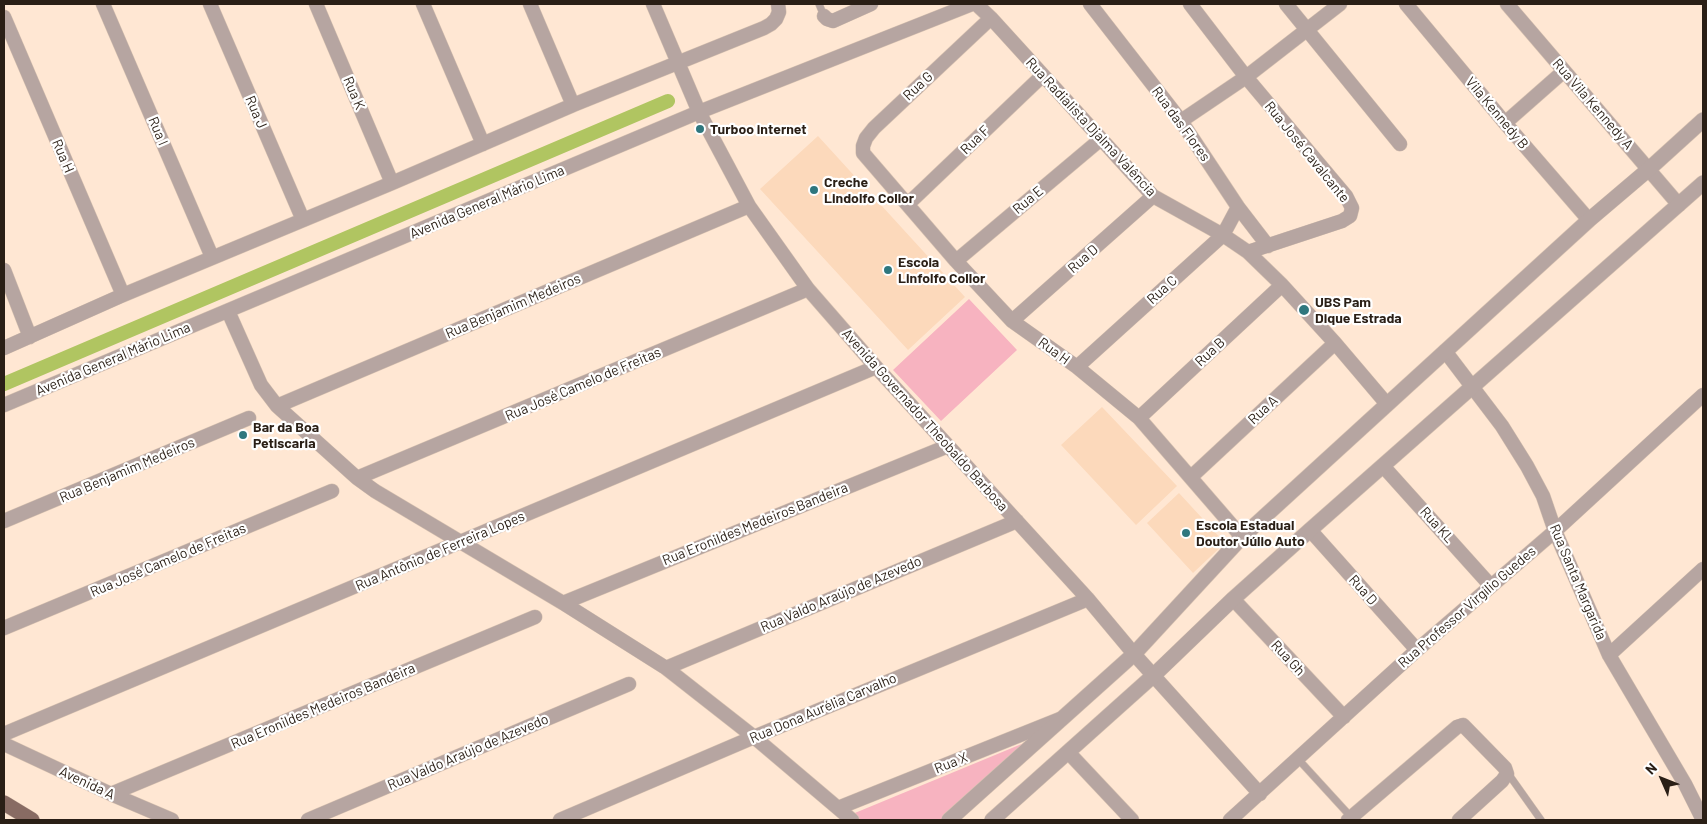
<!DOCTYPE html>
<html>
<head>
<meta charset="utf-8">
<style>
	body { margin:0 }
	#map { position:relative; width:1707px; height:824px; overflow:hidden; background:#ffe7d3; font-family:Barlow,sans-serif }
	canvas { display:block }
	.frame { position:absolute; inset:0; border:5px solid #2a1f16; pointer-events:none }
	.north { position:absolute; left:1637px; top:754px; width:50px; height:50px; -webkit-text-stroke:4px #fff; paint-order:stroke; rotate:314deg; font-size:14px; font-weight:700; line-height:20px; text-align:center; color:#2a1f16 }
	.north::after { content:''; display:block; margin:auto; width:18px; height:22px; background:#2a1f16; clip-path:polygon(50% 0,100% 100%,50% 72%,0 100%) }
</style>
</head>
<body>
<div id="map">
<canvas width="1707" height="824"></canvas>
<div class="frame"></div>
<div class="north">N</div>
</div>
<script>
const ctx = document.querySelector('canvas').getContext('2d');
ctx.lineJoin = 'round';
function paint(path, color) {
  ctx.fillStyle = color;
  ctx.fill(path, 'evenodd');
}
function poly(rows) {
  const path = new Path2D();
  for (const r of rows) {
    path.moveTo(r[0], r[1]);
    for (let i = 2; i < r.length; i += 2) path.lineTo(r[i], r[i + 1]);
  }
  return path;
}
function strokePath(path, color, width, dash) {
  ctx.strokeStyle = color;
  ctx.lineWidth = width;
  ctx.lineCap = dash ? 'butt' : 'round';
  ctx.setLineDash(dash || []);
  ctx.stroke(path);
}
function write(font, color, halo, rows, align = 'center') {
  ctx.font = font + ' Barlow,sans-serif';
  ctx.lineWidth = 4.5;
  ctx.setLineDash([]);
  ctx.textBaseline = 'middle';
  ctx.strokeStyle = halo;
  ctx.fillStyle = color;
  for (const [text, x, y, turn = 0] of rows) {
    ctx.save();
    ctx.translate(x, y);
    ctx.rotate((+turn || 0) * Math.PI / 180);
    ctx.textAlign = isNaN(turn) ? turn : align;
    if (halo) ctx.strokeText(text, 0, 0);
    ctx.fillText(text, 0, 0);
    ctx.restore();
  }
}
paint(poly([
	[818,136,965,297,908,350,760,189],
	[1102,407,1177,486,1136,525,1061,445],
	[1179,493,1225,543,1193,573,1147,523]
]), '#fcd9bb');
paint(poly([
	[969,299,1017,350,941,421,893,370],
	[1041,736,945,820,856,820,850,815]
]), '#f7b3c0');
strokePath(poly([
	[4,384,668,101]
]), '#b0c561', 14);
const service = poly([
	[819,4,824,16],
	[1298,759,1352,818],
	[1507,772,1541,820]
]);
const minor = poly([
	[103,4,212,257],
	[210,4,303,220],
	[316,4,392,183],
	[423,4,483,144],
	[530,4,573,105],
	[653,4,699,112,749,206,808,289,876,367,1088,599,1134,654,1260,794],
	[976,4,991,18,1153,196,1223,235,1248,252,1282,285,1335,343,1386,403],
	[1090,4,1181,121,1238,207,1268,246],
	[1190,4,1246,77,1346,196,1352,208,1350,216,1342,221,1248,252],
	[1286,4,1400,144],
	[1406,4,1505,123,1589,220],
	[1507,4,1679,205],
	[824,16,827,19,833,21,871,4],
	[4,17,123,295],
	[991,18,874,128,866,138,863,146,863,153,956,261,1012,321,1077,367,1139,418,1242,537],
	[1181,121,1246,77,1340,4],
	[1505,123,1564,71],
	[908,204,1042,76],
	[956,261,1101,139],
	[4,270,30,337],
	[228,311,261,385,277,406,357,478,375,491,563,603,666,668,754,737,852,820],
	[1012,321,1153,196],
	[4,348,123,295,392,183,573,105,764,28,771,24,776,19,779,12,778,4],
	[1445,351,1502,426,1527,466,1543,496,1555,531,1609,655,1685,784,1703,820],
	[1077,367,1223,235,1238,207],
	[4,405,699,112,972,4],
	[277,406,749,206],
	[1139,418,1282,285],
	[1383,466,1490,585],
	[1191,477,1335,343],
	[357,478,808,289],
	[4,521,249,418],
	[1310,530,1417,650],
	[1233,599,1344,717],
	[563,603,948,446],
	[4,628,332,491],
	[1609,655,1703,569],
	[666,668,1017,521],
	[4,734,876,367],
	[4,744,111,794,172,820],
	[1068,752,1132,820],
	[111,794,535,617],
	[838,808,1060,719],
	[308,820,629,684],
	[560,820,754,737,1088,599],
	[1230,820,1417,650,1555,531,1703,395],
	[1348,820,1457,727,1463,725,1505,768,1507,774,1502,781,1459,820]
]);
const tertiary = poly([
	[949,820,1134,654,1242,537,1589,220,1649,169,1703,120],
	[992,820,1154,675,1233,599,1310,530,1703,183]
]);
const primary = poly([
	[4,803,32,820]
]);
strokePath(service, '#d9c3b1', 8);
strokePath(minor, '#d9c3b1', 15);
strokePath(tertiary, '#d9c3b1', 16);
strokePath(primary, '#d9c3b1', 16);
strokePath(service, '#b6a5a1', 7);
strokePath(minor, '#b6a5a1', 14);
strokePath(tertiary, '#b6a5a1', 15);
strokePath(primary, '#886b63', 15);
for (const [x, y, r, color] of [
	[700,129,5,"#2f777e"],
	[814,190,5,"#2f777e"],
	[888,270,5,"#2f777e"],
	[1304,310,6,"#2f777e"],
	[243,435,5,"#2f777e"],
	[1186,533,5,"#2f777e"]
]) {
  const dot = new Path2D();
  dot.arc(x, y, r, 0, 2 * Math.PI);
  ctx.fillStyle = color;
  ctx.fill(dot);
  strokePath(dot, '#fff', 2);
}
write('14px', '#2a1f16', '#fff', [
	["Rua G",918,86,-43],
	["Rua K",354,93,67],
	["Rua Vila Kennedy A",1593,104,49],
	["Rua J",256,112,67],
	["Vila Kennedy B",1497,113,50],
	["Rua das Flores",1181,124,54],
	["Rua Radialista Djalma Valência",1091,127,47],
	["Rua I",158,131,67],
	["Rua F",975,140,-44],
	["Rua José Cavalcante",1307,152,51],
	["Rua H",63,156,67],
	["Rua E",1028,200,-40],
	["Avenida General Mário Lima",487,202,-23],
	["Rua D",1083,259,-41],
	["Rua C",1162,290,-42],
	["Rua Benjamim Medeiros",513,306,-23],
	["Rua H",1054,351,36],
	["Rua B",1210,352,-43],
	["Avenida General Mário Lima",113,359,-23],
	["Rua José Camelo de Freitas",583,384,-23],
	["Rua A",1263,410,-43],
	["Avenida Governador Theobaldo Barbosa",925,420,48],
	["Rua Benjamim Medeiros",127,470,-23],
	["Rua Eronildes Medeiros Bandeira",755,524,-22],
	["Rua KL",1437,525,48],
	["Rua Antônio de Ferreira Lopes",440,551,-23],
	["Rua José Camelo de Freitas",168,560,-23],
	["Rua Santa Margarida",1578,582,67],
	["Rua D",1363,590,48],
	["Rua Valdo Araújo de Azevedo",841,594,-23],
	["Rua Professor Virgílio Guedes",1467,607,-41],
	["Rua Gh",1288,658,47],
	["Rua Eronildes Medeiros Bandeira",323,706,-23],
	["Rua Dona Aurélia Carvalho",823,708,-23],
	["Rua Valdo Araújo de Azevedo",468,752,-23],
	["Rua X",951,763,-22],
	["Avenida A",87,783,25]
]);
write('bold 14px', '#2a1f16', '#fff', [
	["Turboo internet",710,129],
	["Creche",824,182],
	["Lindolfo Collor",824,198],
	["Escola",898,262],
	["Linfolfo Collor",898,278],
	["UBS Pam",1315,302],
	["Dique Estrada",1315,318],
	["Bar da Boa",253,427],
	["Petiscaria",253,443],
	["Escola Estadual",1196,525],
	["Doutor Júlio Auto",1196,541]
], 'left');
</script>
</body>
</html>
